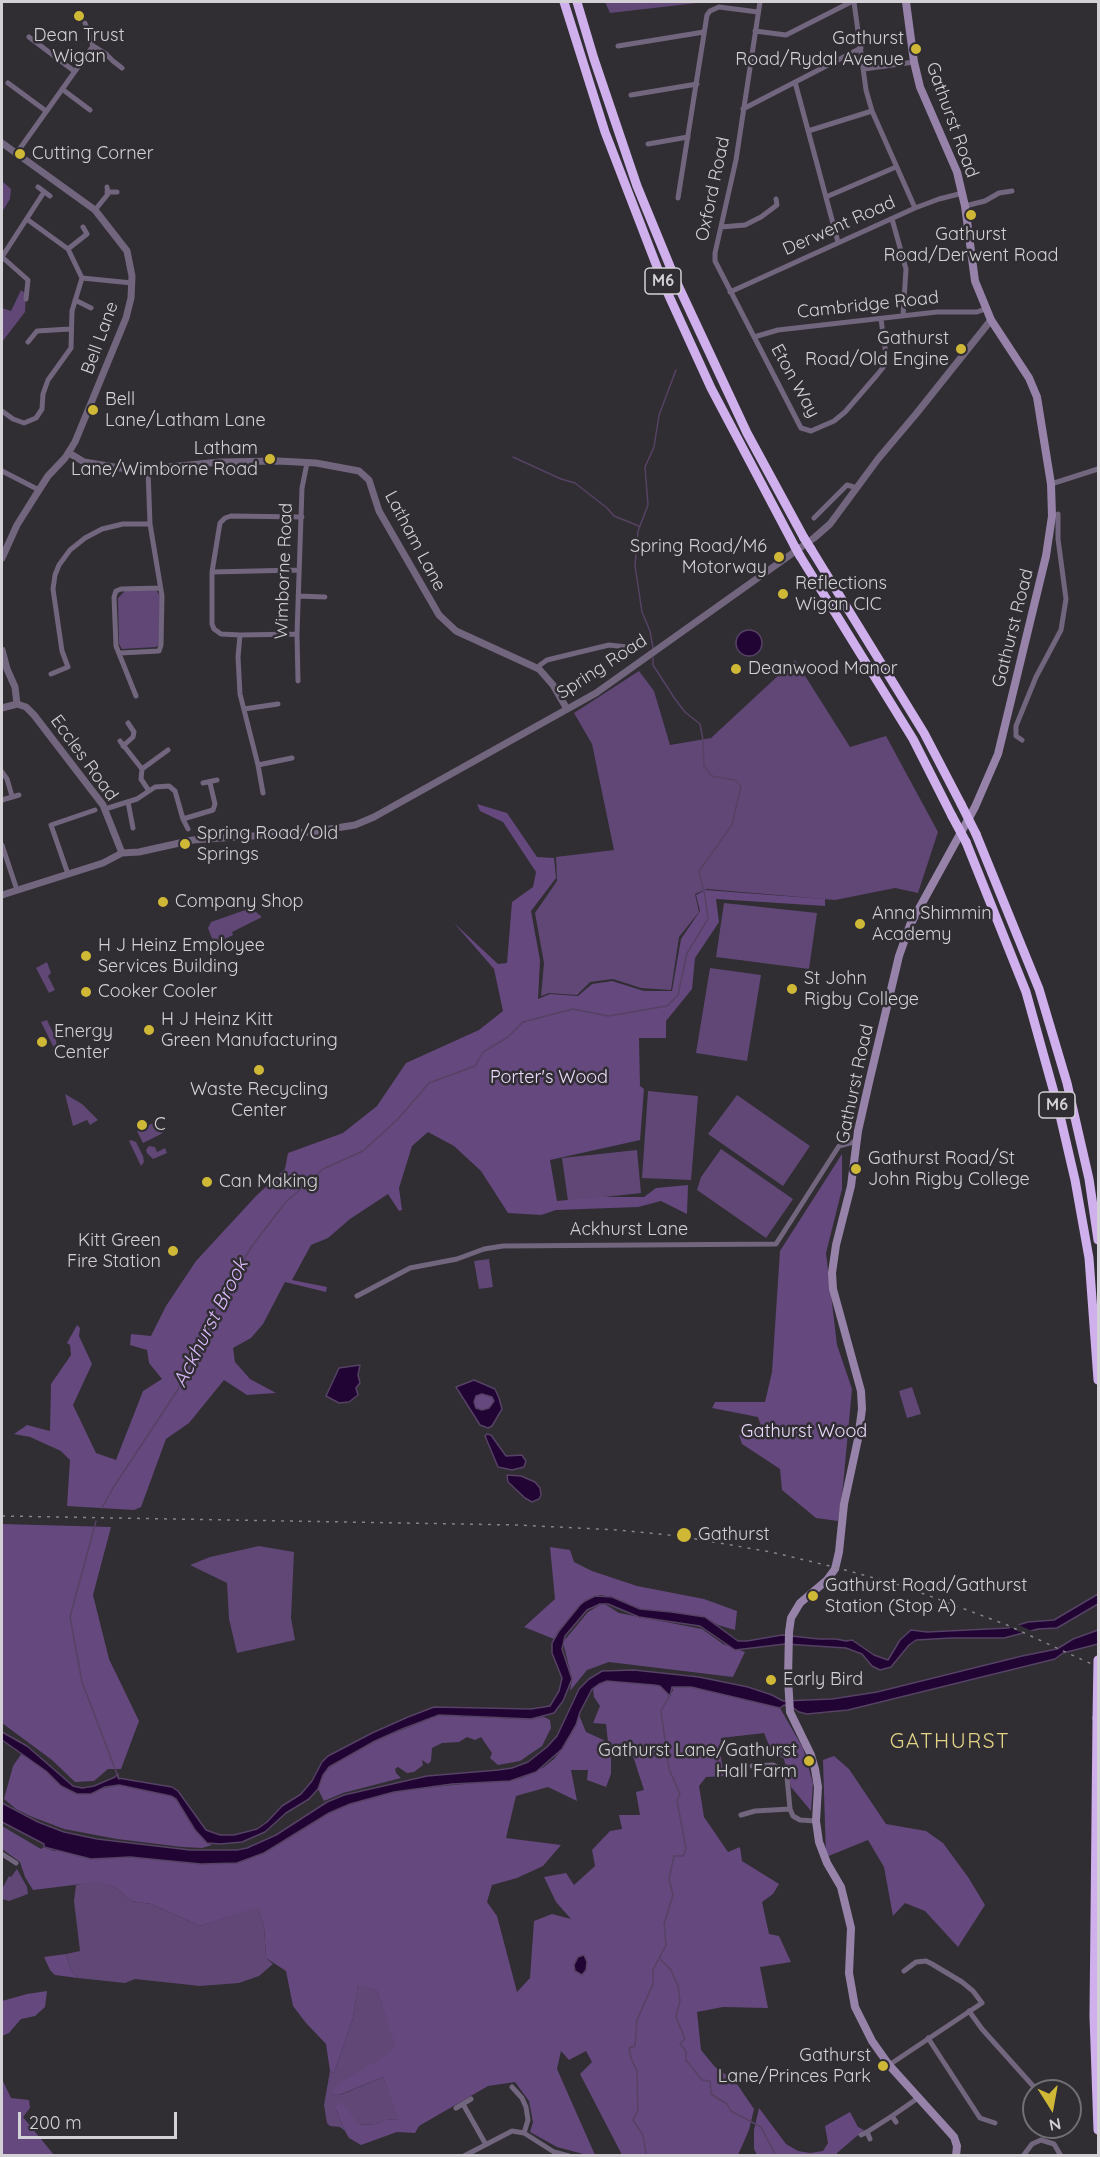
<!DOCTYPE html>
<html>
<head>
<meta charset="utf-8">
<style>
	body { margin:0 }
	#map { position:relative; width:1100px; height:2157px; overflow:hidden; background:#302d33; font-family:Quicksand,sans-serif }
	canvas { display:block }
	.frame { position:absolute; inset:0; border:3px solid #d3d1d5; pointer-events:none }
	.north { position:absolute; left:1022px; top:2079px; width:60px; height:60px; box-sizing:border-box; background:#302d33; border:2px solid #716f74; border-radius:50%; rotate:169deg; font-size:16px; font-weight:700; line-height:24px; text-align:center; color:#d3d1d5 }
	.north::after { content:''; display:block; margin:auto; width:21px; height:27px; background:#d0b837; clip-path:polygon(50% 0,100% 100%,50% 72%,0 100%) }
	.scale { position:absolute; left:18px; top:2112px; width:159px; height:27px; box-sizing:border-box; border:3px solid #d3d1d5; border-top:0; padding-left:8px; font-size:18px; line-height:21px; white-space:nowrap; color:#d3d1d5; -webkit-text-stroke:4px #302d33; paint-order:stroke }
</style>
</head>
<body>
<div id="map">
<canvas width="1100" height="2157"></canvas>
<div class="frame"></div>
<div class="north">N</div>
<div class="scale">200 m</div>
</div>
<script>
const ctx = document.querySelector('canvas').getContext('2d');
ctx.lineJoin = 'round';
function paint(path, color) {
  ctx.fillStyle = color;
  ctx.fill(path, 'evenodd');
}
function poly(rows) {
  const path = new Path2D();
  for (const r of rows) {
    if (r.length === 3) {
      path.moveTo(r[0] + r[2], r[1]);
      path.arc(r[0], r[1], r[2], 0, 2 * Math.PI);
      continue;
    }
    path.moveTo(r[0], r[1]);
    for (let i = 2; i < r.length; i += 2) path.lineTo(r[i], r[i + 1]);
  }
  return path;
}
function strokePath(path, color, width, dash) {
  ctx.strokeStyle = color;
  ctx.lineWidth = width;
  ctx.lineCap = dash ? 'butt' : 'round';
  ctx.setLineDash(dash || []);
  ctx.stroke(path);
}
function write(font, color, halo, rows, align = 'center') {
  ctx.font = font + ' Quicksand,sans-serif';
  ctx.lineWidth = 5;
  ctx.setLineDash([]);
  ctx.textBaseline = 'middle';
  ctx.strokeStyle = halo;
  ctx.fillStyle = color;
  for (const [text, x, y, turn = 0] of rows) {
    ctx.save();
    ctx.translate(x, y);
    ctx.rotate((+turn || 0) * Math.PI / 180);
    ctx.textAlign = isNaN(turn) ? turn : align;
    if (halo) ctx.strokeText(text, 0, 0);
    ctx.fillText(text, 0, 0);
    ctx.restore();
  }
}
paint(poly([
	[605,2,706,2,610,13],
	[2,181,11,189,10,199,2,212],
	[21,290,26,294,25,312,2,342,2,308,11,311],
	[156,590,160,596,160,644,156,647,122,649,119,644,118,598,125,591],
	[795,660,850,747,886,736,938,832,918,893,895,888,835,900,707,889,695,894,699,912,679,937,671,990,641,988,613,979,590,982,577,995,549,993,541,996,544,963,535,913,557,881,556,857,614,850,592,744,574,713,639,671,654,691,670,745,711,738],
	[724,903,817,913,809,969,716,957],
	[251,908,262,917,232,932,233,935,214,944,208,928,211,922],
	[47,962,51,973,48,976,55,990,49,993,36,968],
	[710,968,761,975,747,1061,696,1053],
	[47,1020,56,1039,57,1054,41,1022],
	[648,1091,698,1096,691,1180,642,1178],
	[65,1094,82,1104,98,1120,90,1125,87,1120,73,1126],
	[737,1095,810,1146,783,1186,708,1134],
	[157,1121,163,1133,143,1143,137,1131],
	[131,1140,136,1142,143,1156,144,1162,141,1166,129,1141],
	[149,1146,155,1147,157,1152,165,1148,167,1153,153,1159,147,1153,146,1150],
	[721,1149,793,1199,766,1238,697,1190,701,1177],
	[637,1150,641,1193,568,1201,562,1158],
	[489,1259,493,1287,479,1289,474,1261],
	[912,1387,921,1414,907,1418,899,1391],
	[259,1546,294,1552,291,1618,295,1640,237,1653,229,1619,227,1583,190,1565,210,1557],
	[17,1869,27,1887,28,1894,9,1901,2,1899,2,1889,9,1876,11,1877],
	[98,1881,115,1887,131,1901,151,1904,200,1926,258,1906,264,1927,266,1958,273,1964,259,1976,239,1983,200,1986,135,1979,125,1983,78,1978,70,1969,66,1954,80,1951,74,1901,76,1885],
	[358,1984,377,1991,397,2047,332,2094,340,2095,383,2077,400,2119,385,2120,376,2124,358,2125,335,2107,345,2131,340,2127,330,2126,327,2123,324,2105,330,2071,334,2073,353,2018]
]), '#604776');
paint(poly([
	[477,804,507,813,537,857,554,858,556,878,531,911,540,960,538,999,550,994,578,996,592,984,612,981,644,991,672,991,681,939,700,911,696,895,705,890,825,899,825,906,716,899,719,922,695,958,692,989,666,1021,666,1038,639,1038,640,1086,644,1089,640,1140,550,1160,557,1201,600,1197,644,1197,656,1188,688,1185,687,1214,661,1201,638,1207,556,1210,541,1215,508,1213,481,1171,454,1146,428,1132,412,1146,399,1188,402,1210,399,1211,388,1194,350,1219,328,1238,311,1245,292,1280,327,1287,326,1292,285,1282,263,1324,251,1338,233,1348,235,1362,250,1379,276,1393,247,1395,224,1380,189,1423,166,1439,141,1507,134,1510,67,1506,70,1460,61,1451,30,1437,14,1434,27,1425,50,1431,51,1384,71,1355,70,1345,67,1343,77,1325,80,1328,79,1336,92,1364,73,1405,96,1453,116,1460,143,1391,162,1379,149,1363,147,1350,130,1345,131,1334,151,1336,166,1306,196,1261,256,1196,285,1169,288,1153,343,1133,377,1106,406,1063,479,1030,503,1011,494,969,454,923,498,964,507,963,512,902,533,887,536,872,503,822,480,811],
	[842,1154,842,1189,826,1253,837,1345,852,1389,843,1486,838,1521,816,1518,782,1490,780,1469,742,1444,739,1435,761,1426,758,1417,712,1408,715,1402,765,1402,772,1372,780,1251],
	[482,1394,492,1397,494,1401,489,1408,482,1410,476,1408,474,1402,476,1396],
	[2,1524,111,1527,93,1595,109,1659,139,1721,121,1769,108,1769,94,1781,75,1782,52,1760,2,1723],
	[550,1547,570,1550,574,1562,592,1571,637,1586,704,1599,737,1611,735,1630,718,1625,705,1617,671,1612,640,1609,612,1597,600,1595,580,1605,554,1639,524,1627,555,1599],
	[603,1603,619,1613,702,1629,723,1644,745,1652,733,1677,609,1662,587,1670,570,1691,572,1679,563,1642,588,1612],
	[607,1681,654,1685,660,1686,670,1695,673,1690,672,1687,691,1687,780,1708,803,1748,813,1783,811,1811,791,1787,784,1759,771,1750,764,1733,721,1738,720,1752,724,1776,706,1777,699,1786,704,1817,728,1852,740,1847,742,1861,779,1884,773,1894,762,1902,769,1934,779,1936,791,1962,760,1967,768,2008,723,2007,697,2012,701,2050,715,2067,735,2081,754,2109,749,2130,738,2155,622,2155,580,2074,592,2062,586,2051,569,2060,561,2051,557,2069,595,2155,587,2155,557,2147,530,2132,533,2122,529,2101,515,2082,488,2086,419,2126,415,2133,397,2132,361,2145,349,2138,345,2131,335,2107,341,2101,359,2125,376,2124,385,2120,399,2119,383,2077,339,2095,332,2094,336,2085,375,2062,396,2047,377,1991,358,1985,353,2018,334,2073,330,2071,326,2044,306,2023,293,2006,286,1971,266,1958,264,1927,258,1907,200,1926,151,1904,131,1901,115,1887,98,1882,33,1890,25,1877,20,1862,2,1849,2,1826,41,1849,44,1847,54,1851,60,1850,91,1859,130,1857,201,1864,237,1863,264,1853,329,1813,350,1804,394,1792,424,1788,522,1778,544,1767,554,1759,562,1749,576,1725,579,1715,586,1732,608,1742,606,1724,593,1723,600,1706,594,1697,593,1689,599,1684],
	[627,1747,634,1759,644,1790,636,1792,640,1815,619,1815,622,1829,610,1831,592,1850,595,1866,574,1885,566,1873,544,1877,556,1902,571,1919,552,1914,534,1921,530,1978,517,1992,497,1916,487,1902,492,1885,517,1878,543,1866,561,1845,506,1838,516,1796,548,1787,577,1801,571,1770,588,1770,587,1780,606,1787,611,1774,611,1753],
	[439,1715,518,1719,544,1717,550,1720,551,1728,542,1746,520,1761,498,1765,490,1758,492,1753,481,1737,475,1740,467,1737,459,1742,442,1743,432,1748,431,1761,428,1764,422,1760,423,1765,414,1772,407,1773,398,1767,395,1769,396,1773,401,1778,343,1793,324,1801,318,1789,323,1775,329,1767,375,1741],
	[22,1753,46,1771,61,1786,77,1794,119,1785,171,1796,176,1799,189,1821,207,1843,212,1845,202,1848,182,1847,117,1839,64,1829,30,1816,16,1809,4,1799,13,1766],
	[834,1756,849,1769,886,1824,926,1831,943,1843,968,1877,985,1905,958,1947,925,1911,905,1903,893,1916,884,1867,868,1840,826,1857,823,1760],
	[66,1954,70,1969,78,1978,55,1975,50,1970,44,1957],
	[47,1991,45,2007,35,2016,21,2019,9,2033,2,2036,2,2001,27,1994],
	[2,2079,11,2098,29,2100,30,2108,23,2117,54,2155,2,2155],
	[759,2108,786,2144,798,2151,810,2153,823,2151,828,2143,825,2126,850,2112,858,2127,864,2130,837,2153,838,2155,757,2155,754,2149,754,2130]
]), '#65487d');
const water = poly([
	[749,643,13],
	[360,1365,358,1375,360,1383,356,1388,358,1395,349,1402,339,1403,326,1396,339,1368,360,1365],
	[474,1380,495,1389,499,1398,502,1409,492,1426,488,1428,480,1425,456,1387,474,1380],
	[482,1394,492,1397,494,1401,489,1408,482,1410,476,1408,474,1402,476,1396,482,1394],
	[487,1434,491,1435,506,1456,522,1455,526,1461,524,1467,512,1470,498,1467,485,1436,487,1434],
	[507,1475,521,1476,535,1482,540,1488,541,1495,539,1499,532,1502,525,1498,508,1482,507,1475],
	[1098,1594,1098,1604,1057,1628,1038,1629,1004,1638,951,1638,916,1640,909,1645,891,1667,880,1670,872,1666,862,1654,846,1648,785,1644,735,1650,700,1626,639,1617,608,1604,600,1604,587,1610,565,1636,562,1649,572,1679,563,1701,554,1713,531,1719,439,1715,402,1729,375,1741,329,1767,323,1775,318,1789,309,1799,286,1813,265,1832,242,1842,220,1844,207,1843,195,1830,176,1799,171,1796,119,1785,105,1787,91,1794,77,1794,61,1786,46,1771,2,1740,2,1732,27,1746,73,1786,82,1788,94,1786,115,1777,118,1774,118,1778,172,1787,178,1791,206,1830,220,1835,234,1835,257,1829,267,1822,282,1806,301,1794,312,1781,322,1762,328,1756,372,1733,408,1717,434,1707,531,1709,550,1706,559,1691,562,1678,552,1653,552,1643,559,1631,580,1605,585,1601,595,1596,612,1597,640,1609,671,1612,705,1617,738,1641,747,1641,782,1635,819,1639,836,1639,846,1641,852,1640,874,1655,888,1660,900,1640,911,1630,927,1632,1008,1628,1028,1622,1054,1620,1098,1594],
	[1098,1630,1098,1644,1063,1653,1055,1659,848,1710,807,1714,799,1712,792,1707,784,1705,780,1708,691,1687,672,1687,670,1696,660,1686,654,1685,607,1681,599,1684,592,1689,580,1712,576,1725,562,1749,536,1772,510,1781,452,1784,394,1792,350,1804,329,1813,264,1853,237,1863,201,1864,130,1857,91,1859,44,1847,44,1844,2,1822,2,1803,38,1822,64,1832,97,1839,190,1850,237,1850,247,1848,276,1835,327,1802,344,1795,427,1776,498,1770,512,1768,528,1762,547,1747,557,1736,579,1689,589,1679,602,1671,634,1670,699,1677,748,1687,772,1695,783,1701,832,1699,877,1692,1022,1656,1057,1649,1073,1639,1098,1630],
	[584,1955,587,1962,586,1970,582,1975,575,1971,574,1965,578,1957,584,1955]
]);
paint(water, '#210434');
strokePath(water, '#564264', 1.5);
paint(poly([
	[1015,1623,1019,1625,1036,1633,1026,1635,1007,1626]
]), '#302d33');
strokePath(poly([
	[513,457,561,479,575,483,607,508,614,516,639,526],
	[653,648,650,631,642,612,635,566,638,531,648,505,645,467,654,447,659,415,676,370],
	[102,1508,113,1488,177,1391,216,1306,252,1246,285,1203,323,1169,363,1151,398,1119,429,1083,475,1066,483,1052,508,1037,523,1022,573,1009,608,1016,667,1006,678,995,687,953,708,919,705,896,699,871,732,825,741,786,735,780,712,776,704,766,703,740,700,724,685,712,675,699,653,665,653,658],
	[96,1521,70,1617,82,1682,119,1779],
	[670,1695,661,1711,669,1769,680,1794,677,1800,686,1849,683,1856,674,1856,672,1865,669,1879,673,1895,664,1924,666,1945,659,1958,671,1970,678,1986,680,2001,676,2017,685,2039,680,2044,686,2051,686,2060,702,2080,710,2081,711,2094,727,2104,731,2111,761,2127,776,2156],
	[644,2156,646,2153,643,2135,633,2120,638,2110,637,2071,631,2058,629,2048,635,2046,637,2020,653,1984,653,1970,658,1960]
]), '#564264', 1.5);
strokePath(poly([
	[760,2,736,160,715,253,715,261,801,428,811,431,834,421,845,412,877,375,885,365,886,355,881,319],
	[854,2,866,90,872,111,915,208],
	[755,31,786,35,851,2],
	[29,37,74,71],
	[93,46,106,54,113,61,122,68],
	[618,46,704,32],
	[864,69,914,62],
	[795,82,838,242],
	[8,83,46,111],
	[62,89,90,110],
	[631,95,697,84],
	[743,109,861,48],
	[808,131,872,111],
	[648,144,688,137],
	[16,154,93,46,85,23],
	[38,187,50,196],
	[107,192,117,192],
	[826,197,896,167],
	[678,198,707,15,710,11,719,7,758,12],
	[965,206,985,201,999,193,1012,191],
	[95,210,108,194,107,187],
	[892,219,906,269,903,316],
	[721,227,745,225,761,217,777,205,776,199],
	[68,249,87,234,83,227],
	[2,257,44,192],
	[2,257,28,280,26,299],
	[82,278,132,283],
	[730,292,915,208,939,199,963,193],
	[75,300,91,308],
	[754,337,778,330,937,312,977,312,985,309],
	[28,342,37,331,70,329],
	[2,411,13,419,24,423,36,418,42,409,43,394,48,380,71,348,72,311,82,278,68,249,28,220],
	[2,471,39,490],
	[1051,484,1098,469],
	[814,518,847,485,857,488],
	[212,572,298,570],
	[298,596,325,597],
	[297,634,240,635,221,634,214,629,212,624,212,572,220,523,225,518,231,516,302,517],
	[240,635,238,657,240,694,258,765,263,793],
	[120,653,159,651,161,645,162,596,150,524,148,469],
	[539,669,540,665,547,660,609,645,636,648],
	[51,674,68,667,62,651,53,589,55,575,59,565,70,550,85,538,102,529,123,524,150,524],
	[298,681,297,634,302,488,307,463],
	[136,696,116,646,114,597,116,591,121,589,160,588],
	[244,709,278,704],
	[1022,740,1016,736,1016,726,1036,677,1061,630,1066,599,1058,539,1058,514],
	[120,741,142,769],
	[123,746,133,737,134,732,128,723],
	[258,765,292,758],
	[2,772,7,779,12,796],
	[203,783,217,780],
	[149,791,141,779,142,769,168,750],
	[2,800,19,795],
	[128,802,133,828],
	[105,809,137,799,155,787,169,786,175,791,183,819,188,829],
	[183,819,213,810,215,804,210,783],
	[2,845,17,890],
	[68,874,51,825,95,810],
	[357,1296,410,1268,457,1259,484,1249,503,1246,776,1244,839,1146,857,1141],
	[752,1766,773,1765,784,1771,787,1777,790,1809,793,1816,800,1820,816,1821],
	[741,1815,755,1811,790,1809],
	[2,1854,16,1863],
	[969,2011,982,2029,1034,2087],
	[928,2038,980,2118,995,2123],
	[889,2065,982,2003,973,1991,962,1982,932,1964,926,1961,916,1962,904,1971],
	[512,2087,522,2098,526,2107,528,2120,524,2133],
	[1031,2094,1034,2087,1041,2085],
	[463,2104,485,2143],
	[456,2108,471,2099],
	[892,2116,918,2098],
	[867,2132,892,2116,896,2122],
	[861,2135,867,2132,870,2139],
	[464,2156,512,2131,524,2133,554,2152,569,2156],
	[1023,2156,1032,2144,1041,2140,1054,2144,1061,2156]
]), '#72657e', 5);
strokePath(poly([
	[2,143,95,210,127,251,132,276,131,298,126,318,75,442,65,458,48,476,39,490,17,525,2,558],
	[69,453,84,462,120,468,148,469,220,462,278,461,316,463,359,471,369,480,379,511,439,615,456,631,539,669,553,685,567,709],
	[2,650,7,669,15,687,17,704],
	[2,708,17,704,26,707,34,715,103,805,122,853],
	[2,895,103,863,122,853,139,852,193,840,311,832,355,825,374,817,596,693,814,538,830,524,878,459,916,414,991,320]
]), '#72657e', 7);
strokePath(poly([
	[906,2,914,62,920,87,957,172,965,206,975,281,991,320,1029,378,1037,397,1051,484,1052,516,1046,556,998,754,975,807,910,925,899,956,870,1078,858,1131,851,1186,836,1245,832,1273,833,1289,861,1391,862,1409,858,1439,844,1504,839,1552,835,1569,827,1580,800,1603,791,1618,789,1632,788,1679,790,1712,811,1755,815,1769,818,1787,816,1821,819,1842,827,1863,841,1887,851,1928,849,1973,855,2007,872,2041,889,2065,954,2137,957,2146,956,2156]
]), '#9783aa', 8);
strokePath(poly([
	[564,2,605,132,664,285,711,388,795,547],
	[577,2,594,59,637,186,676,281,747,433,804,538],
	[811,549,924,733,961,804],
	[800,556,913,739,952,816],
	[976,834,1039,989,1067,1083,1089,1179,1098,1240],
	[966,842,1026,992,1058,1107,1075,1180,1089,1258,1098,1380],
	[1097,1718,1094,2016,1098,2130]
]), '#cfb0ec', 9);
strokePath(poly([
	[2,1516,517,1525,618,1530,679,1536,771,1552,838,1568,903,1586,1007,1625,1098,1667]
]), '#868489', 1.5, [3, 6]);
strokePath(poly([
	[804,538,811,549],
	[795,547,800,556],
	[961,804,976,834],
	[952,816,966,842],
	[1097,1718,1098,1660]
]), '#cfb0ec', 9);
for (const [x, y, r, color] of [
	[79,16,6,"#d0b837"],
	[916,49,6,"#d0b837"],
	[20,154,6,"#d0b837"],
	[971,215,6,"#d0b837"],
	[961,349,6,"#d0b837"],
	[93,410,6,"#d0b837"],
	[270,459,6,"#d0b837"],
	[779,557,6,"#d0b837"],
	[783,594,6,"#d0b837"],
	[736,669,6,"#d0b837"],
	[185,844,6,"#d0b837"],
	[163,902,6,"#d0b837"],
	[860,924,6,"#d0b837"],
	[86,956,6,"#d0b837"],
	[792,989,6,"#d0b837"],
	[86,992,6,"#d0b837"],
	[149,1030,6,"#d0b837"],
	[42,1042,6,"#d0b837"],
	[259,1070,6,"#d0b837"],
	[142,1125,6,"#d0b837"],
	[856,1169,6,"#d0b837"],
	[207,1182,6,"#d0b837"],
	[173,1251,6,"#d0b837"],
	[684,1535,8,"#d0b837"],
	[813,1596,6,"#d0b837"],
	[771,1680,6,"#d0b837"],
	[809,1761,6,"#d0b837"],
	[883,2066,6,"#d0b837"]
]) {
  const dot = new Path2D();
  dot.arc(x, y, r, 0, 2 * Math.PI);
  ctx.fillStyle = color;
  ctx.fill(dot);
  strokePath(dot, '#302d33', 2);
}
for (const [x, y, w] of [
	[663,281,36],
	[1057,1105,36]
]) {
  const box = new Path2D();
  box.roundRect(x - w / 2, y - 13, w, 26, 4.5);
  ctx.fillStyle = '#302d33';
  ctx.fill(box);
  strokePath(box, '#d3d1d5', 1.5);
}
write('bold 16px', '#d3d1d5', null, [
	["M6",663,281],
	["M6",1057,1105]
]);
write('18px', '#d3d1d5', '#302d33', [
	["Dean Trust",79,36,"center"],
	["Wigan",79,57,"center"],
	["Gathurst",904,39,"right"],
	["Road/Rydal Avenue",904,60,"right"],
	["Cutting Corner",32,154],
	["Gathurst",971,235,"center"],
	["Road/Derwent Road",971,256,"center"],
	["Gathurst",949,339,"right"],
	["Road/Old Engine",949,360,"right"],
	["Bell",105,400],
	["Lane/Latham Lane",105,421],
	["Latham",258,449,"right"],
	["Lane/Wimborne Road",258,470,"right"],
	["Spring Road/M6",767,547,"right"],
	["Motorway",767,568,"right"],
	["Reflections",795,584],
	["Wigan CIC",795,605],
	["Deanwood Manor",748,669],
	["Spring Road/Old",197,834],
	["Springs",197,855],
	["Company Shop",175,902],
	["Anna Shimmin",872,914],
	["Academy",872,935],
	["H J Heinz Employee",98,946],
	["Services Building",98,967],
	["St John",804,979],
	["Rigby College",804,1000],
	["Cooker Cooler",98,992],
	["H J Heinz Kitt",161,1020],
	["Green Manufacturing",161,1041],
	["Energy",54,1032],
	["Center",54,1053],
	["Waste Recycling",259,1090,"center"],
	["Center",259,1111,"center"],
	["C",154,1125],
	["Gathurst Road/St",868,1159],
	["John Rigby College",868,1180],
	["Can Making",219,1182],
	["Kitt Green",161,1241,"right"],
	["Fire Station",161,1262,"right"],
	["Gathurst",698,1535],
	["Gathurst Road/Gathurst",825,1586],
	["Station (Stop A)",825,1607],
	["Early Bird",783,1680],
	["Gathurst Lane/Gathurst",797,1751,"right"],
	["Hall Farm",797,1772,"right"],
	["Gathurst",871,2056,"right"],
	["Lane/Princes Park",871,2077,"right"]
], 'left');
write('18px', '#d3d1d5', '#302d33', [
	["Gathurst Road",952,120,70],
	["Oxford Road",713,189,-78],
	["Derwent Road",839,226,-24],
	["Cambridge Road",868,305,-6],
	["Bell Lane",100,338,-70],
	["Eton Way",795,381,61],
	["Latham Lane",415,541,62],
	["Wimborne Road",284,571,-88],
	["Gathurst Road",1013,628,-76],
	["Spring Road",602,667,-33],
	["Eccles Road",84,758,54],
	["Gathurst Road",855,1084,-78],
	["Ackhurst Lane",629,1230]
]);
write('18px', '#eddcfd', '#302d33', [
	["Porter's Wood",549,1078],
	["Gathurst Wood",804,1432]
]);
write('italic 20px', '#dbb9fb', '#302d33', [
	["Ackhurst Brook",211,1323,-63]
]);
ctx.letterSpacing = '1.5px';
write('21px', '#e3d385', '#302d33', [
	["GATHURST",950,1742]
]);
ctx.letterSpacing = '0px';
</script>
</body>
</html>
